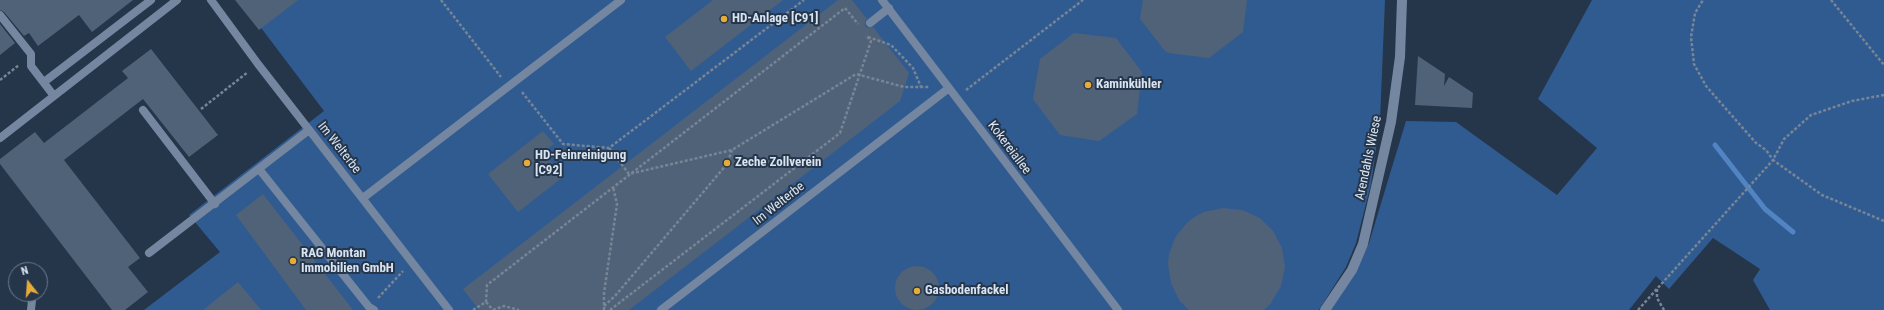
<!DOCTYPE html>
<html>
<head>
<meta charset="utf-8">
<style>
	body { margin:0 }
	#map { position:relative; width:1884px; height:310px; overflow:hidden; background:#25354a; font-family:"Roboto Condensed",sans-serif }
	canvas { display:block }
	.north { position:absolute; left:8px; top:262px; width:40px; height:40px; box-sizing:border-box; background:#25354a; border:1px solid #6d7b8d; border-radius:50%; rotate:343deg; font-size:11px; font-weight:700; line-height:16px; text-align:center; color:#d9e4f1 }
	.north::after { content:''; display:block; margin:auto; width:14px; height:18px; background:#e7ac37; clip-path:polygon(50% 0,100% 100%,50% 72%,0 100%) }
</style>
</head>
<body>
<div id="map">
<canvas width="1884" height="310"></canvas>
<div class="north">N</div>
</div>
<script>
const ctx = document.querySelector('canvas').getContext('2d');
ctx.lineJoin = 'round';
function paint(path, color) {
  ctx.fillStyle = color;
  ctx.fill(path, 'evenodd');
}
function poly(rows) {
  const path = new Path2D();
  for (const r of rows) {
    if (r.length === 3) {
      path.moveTo(r[0] + r[2], r[1]);
      path.arc(r[0], r[1], r[2], 0, 2 * Math.PI);
      continue;
    }
    path.moveTo(r[0], r[1]);
    for (let i = 2; i < r.length; i += 2) path.lineTo(r[i], r[i + 1]);
  }
  return path;
}
function strokePath(path, color, width, dash) {
  ctx.strokeStyle = color;
  ctx.lineWidth = width;
  ctx.lineCap = dash ? 'butt' : 'round';
  ctx.setLineDash(dash || []);
  ctx.stroke(path);
}
function write(font, color, halo, rows, align = 'center') {
  ctx.font = font + ' "Roboto Condensed",sans-serif';
  ctx.lineWidth = 4;
  ctx.setLineDash([]);
  ctx.textBaseline = 'middle';
  ctx.strokeStyle = halo;
  ctx.fillStyle = color;
  for (const [text, x, y, turn = 0] of rows) {
    ctx.save();
    ctx.translate(x, y);
    ctx.rotate((+turn || 0) * Math.PI / 180);
    ctx.textAlign = isNaN(turn) ? turn : align;
    if (halo) ctx.strokeText(text, 0, 0);
    ctx.fillText(text, 0, 0);
    ctx.restore();
  }
}
paint(poly([
	[240,0,1385,0,1380,121,1371,184,1356,243,1346,267,1319,310,144,310,220,252,189,215,324,111],
	[1592,0,1884,0,1884,310,1770,310,1753,280,1760,269,1713,238,1669,289,1656,276,1629,310,1328,310,1355,272,1369,243,1406,121,1456,122,1557,195,1597,148,1538,99]
]), '#305b91');
strokePath(poly([
	[1715,145,1765,209,1793,232]
]), '#5284c3', 5);
paint(poly([
	[0,0,133,0,92,32,79,15,38,46,29,33,24,36,4,12,0,10],
	[235,0,298,0,259,30],
	[713,0,783,0,691,71,665,37],
	[838,0,852,0,867,19,865,21,865,26,868,28,873,27,909,73,900,101,629,310,479,310,463,289],
	[1143,0,1247,0,1243,32,1209,58,1169,53,1165,51,1140,19],
	[0,24,15,43,0,55],
	[1074,33,1116,38,1142,72,1137,114,1099,141,1060,135,1033,99,1040,59],
	[151,49,218,135,189,157,143,99,64,160,140,258,128,267,148,292,125,310,112,310,0,164,0,159,35,132,44,143,128,78,122,71],
	[1418,56,1445,74,1444,86,1449,77,1473,93,1472,108,1415,105],
	[543,131,554,144,543,152,563,177,518,212,488,174],
	[263,194,353,310,306,310,236,215],
	[1223,208,1242,210,1260,218,1273,231,1282,248,1285,267,1281,286,1271,303,1264,310,1189,310,1179,300,1171,283,1168,264,1169,254,1176,236,1188,222,1196,216,1204,212],
	[917,288,22],
	[238,282,261,310,203,310]
]), '#506278');
strokePath(poly([
	[441,0,501,77],
	[1831,0,1884,65],
	[868,37,891,45,913,68,921,87],
	[0,80,19,65],
	[966,90,1083,0],
	[522,92,563,144,609,148,804,0],
	[1884,95,1852,101,1811,115,1784,139,1773,160,1822,195,1884,221],
	[201,109,248,72],
	[609,148,629,174,732,150,856,74,904,87,930,87],
	[1657,289,1657,298,1664,310],
	[378,298,403,271],
	[486,302,493,310],
	[604,306,615,296,727,164,732,150],
	[473,310,486,302,487,285,845,8,858,24],
	[493,310,504,306,519,310],
	[604,310,604,293,617,204,613,187],
	[610,310,840,133,871,41,866,35],
	[1638,310,1773,160,1766,150,1756,143,1706,86,1694,64,1691,37,1695,13,1703,0]
]), '#778596', 2.5, [3, 2]);
strokePath(poly([
	[211,0,258,64,449,310],
	[882,0,1118,310],
	[0,15,31,54,31,66,54,96],
	[870,23,889,8],
	[44,82,151,0],
	[143,110,215,204],
	[0,138,177,0],
	[259,169,369,307,374,310],
	[363,198,621,0],
	[149,253,309,130],
	[31,310,32,300],
	[661,310,949,88]
]), '#7587a0', 8);
strokePath(poly([
	[1325,310,1352,270,1363,244,1391,122,1400,57,1402,0]
]), '#7587a0', 10);
for (const [x, y, r, color] of [
	[724,19,4,"#e7ac37"],
	[1088,85,4,"#e7ac37"],
	[527,163,4,"#e7ac37"],
	[727,163,4,"#e7ac37"],
	[293,261,4,"#e7ac37"],
	[917,291,4,"#e7ac37"]
]) {
  const dot = new Path2D();
  dot.arc(x, y, r, 0, 2 * Math.PI);
  ctx.fillStyle = color;
  ctx.fill(dot);
  strokePath(dot, '#25354a', 1.5);
}
write('bold 13px', '#d9e4f1', '#25354a', [
	["HD-Anlage [C91]",732,19],
	["Kaminkühler",1096,85],
	["HD-Feinreinigung",535,156],
	["[C92]",535,171],
	["Zeche Zollverein",735,163],
	["RAG Montan",301,254],
	["Immobilien GmbH",301,269],
	["Gasbodenfackel",925,291]
], 'left');
write('13px', '#d9e4f1', '#25354a', [
	["Im Welterbe",339,148,52],
	["Kokereiallee",1009,148,53],
	["Arendahls Wiese",1369,158,-78],
	["Im Welterbe",779,204,-38]
]);
</script>
</body>
</html>
